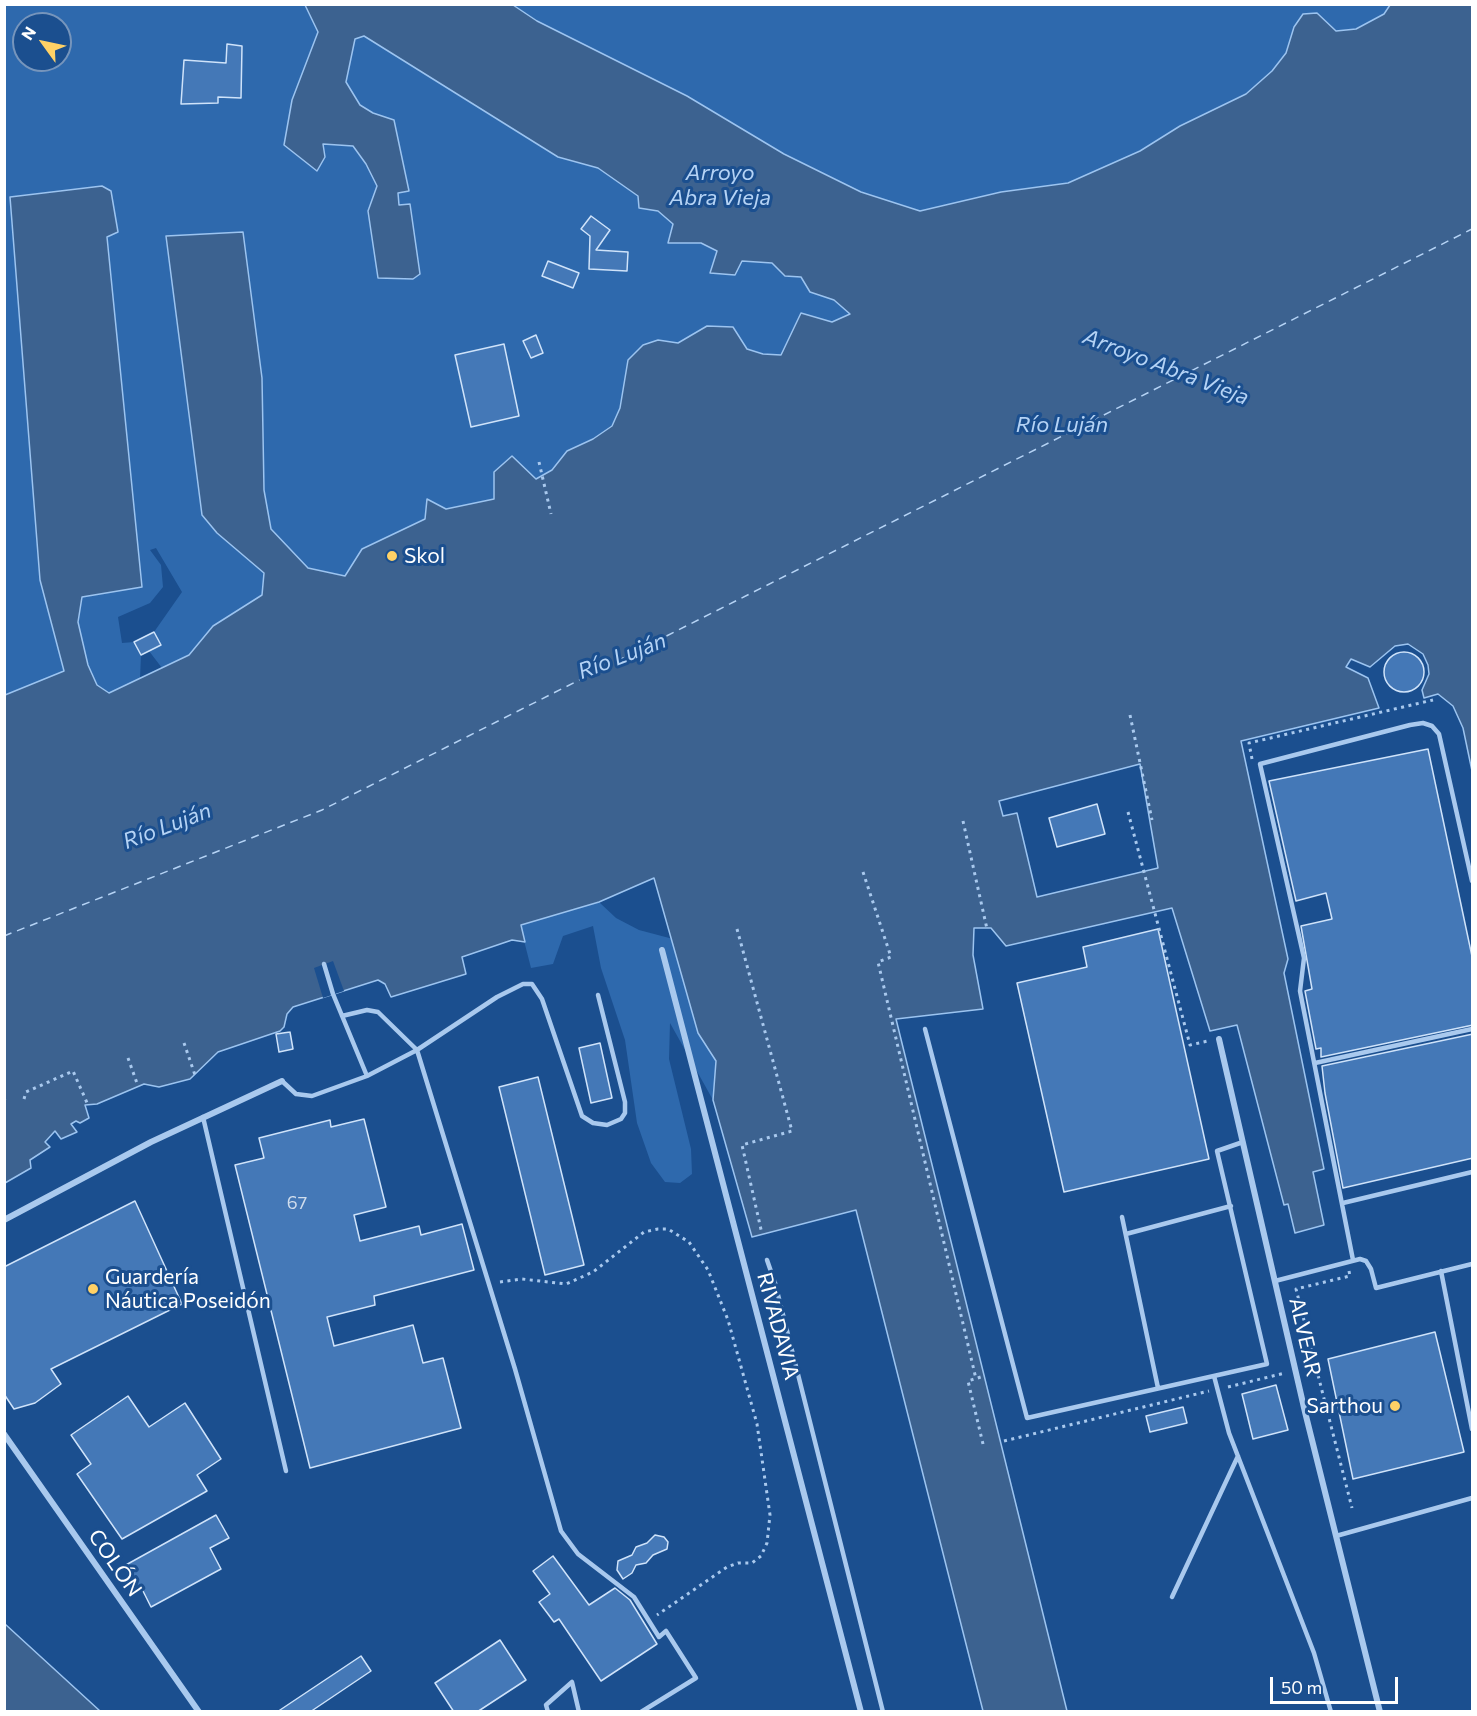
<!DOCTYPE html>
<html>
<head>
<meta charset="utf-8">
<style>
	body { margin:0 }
	#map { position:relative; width:1477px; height:1716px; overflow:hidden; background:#1b4f8f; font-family:Commissioner,sans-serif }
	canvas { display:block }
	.frame { position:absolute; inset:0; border:6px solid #fff; pointer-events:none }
	.north { position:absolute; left:12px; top:12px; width:60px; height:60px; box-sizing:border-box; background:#1b4f8f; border:2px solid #7695bc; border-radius:50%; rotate:303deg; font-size:16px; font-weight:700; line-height:24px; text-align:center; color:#fff }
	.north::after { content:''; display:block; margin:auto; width:21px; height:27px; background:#ffd166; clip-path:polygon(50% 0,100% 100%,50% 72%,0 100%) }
	.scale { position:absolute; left:1270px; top:1677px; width:128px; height:27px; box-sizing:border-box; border:3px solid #fff; border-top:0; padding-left:8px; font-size:18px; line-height:21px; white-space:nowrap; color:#fff; -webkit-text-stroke:4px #1b4f8f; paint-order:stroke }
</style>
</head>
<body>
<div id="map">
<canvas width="1477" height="1716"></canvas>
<div class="frame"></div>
<div class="north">N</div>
<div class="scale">50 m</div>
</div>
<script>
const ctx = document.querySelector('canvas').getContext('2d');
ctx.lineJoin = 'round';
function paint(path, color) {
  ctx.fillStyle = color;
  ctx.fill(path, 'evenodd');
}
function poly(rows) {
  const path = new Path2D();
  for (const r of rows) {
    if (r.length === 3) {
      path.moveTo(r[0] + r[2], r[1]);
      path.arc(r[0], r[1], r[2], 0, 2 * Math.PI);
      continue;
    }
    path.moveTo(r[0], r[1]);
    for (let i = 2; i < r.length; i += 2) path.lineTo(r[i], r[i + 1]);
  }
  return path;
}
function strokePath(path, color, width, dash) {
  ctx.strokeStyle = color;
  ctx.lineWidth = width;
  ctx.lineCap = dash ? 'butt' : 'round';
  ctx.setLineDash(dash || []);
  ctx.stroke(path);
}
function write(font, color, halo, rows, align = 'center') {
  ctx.font = font + ' Commissioner,sans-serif';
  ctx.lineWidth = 6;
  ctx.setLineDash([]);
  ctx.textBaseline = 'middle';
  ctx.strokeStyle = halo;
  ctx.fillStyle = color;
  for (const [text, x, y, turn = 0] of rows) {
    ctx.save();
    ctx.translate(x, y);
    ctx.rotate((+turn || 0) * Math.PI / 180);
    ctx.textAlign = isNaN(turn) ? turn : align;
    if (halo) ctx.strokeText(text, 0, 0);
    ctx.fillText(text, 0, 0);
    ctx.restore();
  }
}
paint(poly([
	[5,5,305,5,318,32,292,100,323,144,353,146,366,164,377,186,368,211,410,204,399,205,398,193,409,191,394,120,373,113,360,105,346,82,355,38,364,36,557,157,598,168,638,196,639,208,658,211,673,224,668,243,701,243,717,252,711,273,742,261,772,263,785,276,801,277,810,292,834,300,851,314,832,322,801,313,782,355,763,354,746,349,732,327,707,326,678,343,658,340,624,385,620,408,612,425,593,439,567,451,552,470,536,479,511,457,494,472,495,499,446,509,362,549,345,576,308,568,271,529,264,490,262,378,243,233,166,236,202,515,217,533,264,573,262,595,213,626,189,655,162,668,149,651,160,645,154,632,182,592,156,548,150,550,161,565,163,587,150,603,118,617,122,643,134,642,141,655,140,679,109,693,97,685,88,665,78,622,82,597,142,587,107,236,118,232,111,191,102,187,10,197,40,580,64,672,5,695],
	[24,24,60,24,60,60,24,60],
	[591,216,610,230,601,243,581,229],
	[589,251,627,252,627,271,589,269],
	[548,262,579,273,573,288,542,276],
	[504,344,471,427,455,355],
	[513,5,1390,5,1384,14,1356,29,1336,31,1317,13,1294,27,1286,53,1272,71,1246,94,1180,126,1140,151,1068,183,1001,192,920,211,861,192,784,154,687,96,537,21],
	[599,902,616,918,639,930,673,939,698,1033,716,1061,713,1100,670,1023,669,1059,691,1149,692,1174,680,1183,665,1182,651,1163,637,1123,625,1040,601,968,593,926,563,936,553,964,531,968,520,925]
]), '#2e69ad');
const water = poly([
	[305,5,513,5,537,21,687,96,784,154,861,192,920,211,1001,192,1068,183,1140,151,1180,126,1246,94,1272,71,1286,53,1294,27,1303,14,1317,13,1336,31,1356,29,1384,14,1390,5,1472,5,1472,771,1463,728,1453,706,1438,694,1424,698,1422,690,1429,674,1428,665,1423,654,1408,644,1395,646,1370,667,1351,659,1346,667,1368,678,1379,708,1241,741,1288,959,1284,973,1324,1169,1313,1172,1324,1225,1295,1233,1288,1204,1284,1205,1237,1025,1210,1031,1172,908,1006,946,991,928,974,928,973,955,983,1009,896,1019,1067,1711,983,1711,856,1210,752,1237,713,1100,716,1061,698,1033,654,878,599,902,521,925,525,942,512,940,462,957,466,974,391,997,385,984,378,980,293,1007,287,1014,284,1027,280,1031,218,1052,190,1079,159,1087,144,1084,97,1104,85,1105,89,1118,80,1123,76,1121,71,1124,77,1132,61,1139,55,1131,45,1142,50,1147,30,1160,31,1168,5,1183,5,695,64,671,40,580,10,197,102,186,111,191,118,232,107,237,142,587,82,597,78,622,88,665,97,685,109,693,189,655,213,626,262,595,264,573,217,533,202,515,166,236,243,232,262,378,264,490,271,529,308,568,345,576,362,549,425,519,427,499,446,509,494,499,494,472,512,456,536,479,552,470,567,451,593,439,612,426,620,408,628,360,643,345,658,340,678,343,707,326,733,327,747,349,763,354,781,355,801,313,832,322,850,314,834,300,810,292,801,277,785,276,772,263,742,261,735,275,710,273,717,251,701,243,668,243,673,224,658,211,639,208,638,196,598,168,558,157,364,36,355,39,346,82,360,105,373,113,394,120,409,191,398,193,399,205,410,204,420,274,413,279,378,278,368,211,377,186,366,164,353,146,323,144,325,157,317,171,284,145,292,100,318,32,305,5],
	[1140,764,1158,868,1037,897,1017,813,1003,816,999,801,1140,764],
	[4,1624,5,1624,100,1711,5,1711,4,1624]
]);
paint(water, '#3c6290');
strokePath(water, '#9cc4f0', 1.5);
paint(poly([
	[333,961,344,991,323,998,314,968]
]), '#1b4f8f');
strokePath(poly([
	[4,936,322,810,1472,229]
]), '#b5d3f5', 1.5, [8, 6]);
const building = poly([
	[227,44,242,46,241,98,218,97,218,103,181,104,184,60,226,63,227,44],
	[591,216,610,230,596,250,628,252,627,271,589,269,590,236,581,229,591,216],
	[548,261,579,273,573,288,542,276,548,261],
	[536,335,543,353,531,358,523,341,536,335],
	[504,344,519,416,471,427,455,355,504,344],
	[154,632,161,645,141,655,134,642,154,632],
	[1404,672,20],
	[1428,749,1473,961,1473,1025,1321,1057,1321,1048,1316,1049,1305,991,1312,989,1301,926,1332,919,1326,893,1296,901,1269,781,1428,749],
	[1097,804,1105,834,1057,847,1049,818,1097,804],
	[1158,929,1209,1159,1064,1192,1017,983,1087,967,1083,947,1158,929],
	[290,1032,293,1049,279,1052,276,1034,290,1032],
	[1473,1034,1473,1158,1343,1188,1325,1093,1322,1066,1473,1034],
	[600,1043,612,1098,591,1103,579,1048,600,1043],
	[538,1077,584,1265,545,1275,499,1087,538,1077],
	[364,1119,386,1207,354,1215,360,1241,419,1226,421,1235,462,1224,474,1270,374,1296,375,1305,327,1317,334,1346,413,1325,423,1363,443,1358,461,1428,310,1468,235,1165,264,1158,259,1138,330,1120,331,1127,364,1119],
	[135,1201,182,1304,51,1369,61,1384,35,1403,14,1409,4,1394,4,1267,135,1201],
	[1435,1332,1464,1452,1353,1479,1328,1359,1435,1332],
	[1276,1385,1288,1430,1253,1439,1242,1394,1276,1385],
	[128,1396,149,1427,185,1403,221,1459,197,1475,207,1491,122,1539,77,1474,91,1464,71,1435,128,1396],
	[1183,1407,1187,1423,1150,1432,1146,1416,1183,1407],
	[216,1515,229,1538,210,1548,221,1569,151,1607,142,1589,138,1592,124,1566,216,1515],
	[655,1535,664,1537,668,1542,667,1549,653,1555,646,1563,636,1565,632,1573,623,1579,617,1570,618,1561,632,1555,636,1547,647,1543,655,1535],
	[553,1556,589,1605,615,1588,630,1600,657,1644,601,1681,559,1619,554,1622,539,1602,550,1594,533,1571,553,1556],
	[500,1640,526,1680,477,1712,454,1712,435,1683,500,1640],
	[361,1656,371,1671,310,1712,277,1712,361,1656]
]);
paint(building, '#4478b7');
strokePath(building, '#cfe3fa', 1.5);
strokePath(poly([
	[539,462,551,514],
	[1130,715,1152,820],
	[1252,759,1249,743,1433,700],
	[1128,812,1190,1045,1208,1041],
	[963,821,987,929],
	[863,872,891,957,878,962,976,1379],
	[737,929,792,1131,742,1145,762,1234],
	[184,1043,195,1075],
	[128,1058,138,1086],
	[24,1099,26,1092,73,1071,88,1105],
	[4,1102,6,1095],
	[1349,1271,1350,1276,1296,1289,1352,1508],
	[500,1282,522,1279,566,1284,593,1272,644,1232,658,1229,668,1229,689,1242,708,1270,728,1320,757,1424,770,1515,767,1543,761,1556,752,1563,738,1563,727,1567,657,1615],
	[1228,1387,1285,1373],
	[1004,1441,1209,1391],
	[983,1444,968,1381,984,1376]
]), '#a9c9ee', 3, [3, 4.5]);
strokePath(poly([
	[324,964,333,994,367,1076],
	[598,995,625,1102,625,1113,621,1119,607,1125,593,1123,582,1116,542,999,532,984,523,984,497,997,417,1050,515,1369,561,1531,578,1554,634,1597,659,1637,666,1631,696,1678,641,1712],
	[925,1029,1027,1418,1267,1364,1217,1151,1243,1142],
	[1315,1063,1472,1029],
	[282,1081,296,1094,312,1096,367,1076,417,1050,378,1012,367,1010,342,1016],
	[203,1117,286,1471],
	[1343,1203,1472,1172],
	[1122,1217,1158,1388],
	[1126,1234,1231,1206],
	[767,1260,775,1283,883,1712],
	[1353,1260,1300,991,1304,958,1260,764,1410,725,1423,723,1432,726,1439,734,1472,881],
	[1441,1271,1472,1429],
	[1275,1281,1360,1259,1366,1261,1371,1269,1376,1288,1472,1264],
	[1214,1376,1229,1433,1314,1653,1331,1712],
	[1336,1536,1472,1498],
	[1172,1597,1238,1456],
	[548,1712,546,1705,572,1682,579,1712]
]), '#a9c9ee', 4.5);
strokePath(poly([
	[662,950,861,1712],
	[1219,1039,1305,1412,1380,1712],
	[4,1220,151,1142,282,1081],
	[4,1434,199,1712]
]), '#a9c9ee', 6);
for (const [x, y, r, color] of [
	[392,556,6,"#ffd166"],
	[93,1289,6,"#ffd166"],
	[1395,1406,6,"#ffd166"]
]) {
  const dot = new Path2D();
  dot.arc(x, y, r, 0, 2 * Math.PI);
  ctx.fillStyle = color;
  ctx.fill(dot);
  strokePath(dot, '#1b4f8f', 2);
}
write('18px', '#d0dded', null, [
	["67",297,1203]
]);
write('21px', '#fff', '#1b4f8f', [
	["Skol",404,556],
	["Guardería",105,1277],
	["Náutica Poseidón",105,1301],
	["Sarthou",1383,1406,"right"]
], 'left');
write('21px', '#fff', '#1b4f8f', [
	["RIVADAVIA",778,1326,75],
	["ALVEAR",1305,1337,77],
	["COLÓN",115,1563,55]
]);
write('italic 22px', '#b5d3f5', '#1b4f8f', [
	["Arroyo",720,173],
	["Abra Vieja",720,198],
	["Arroyo Abra Vieja",1166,367,21],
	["Río Luján",1062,425],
	["Río Luján",622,656,-21],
	["Río Luján",167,826,-21]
]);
</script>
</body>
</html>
